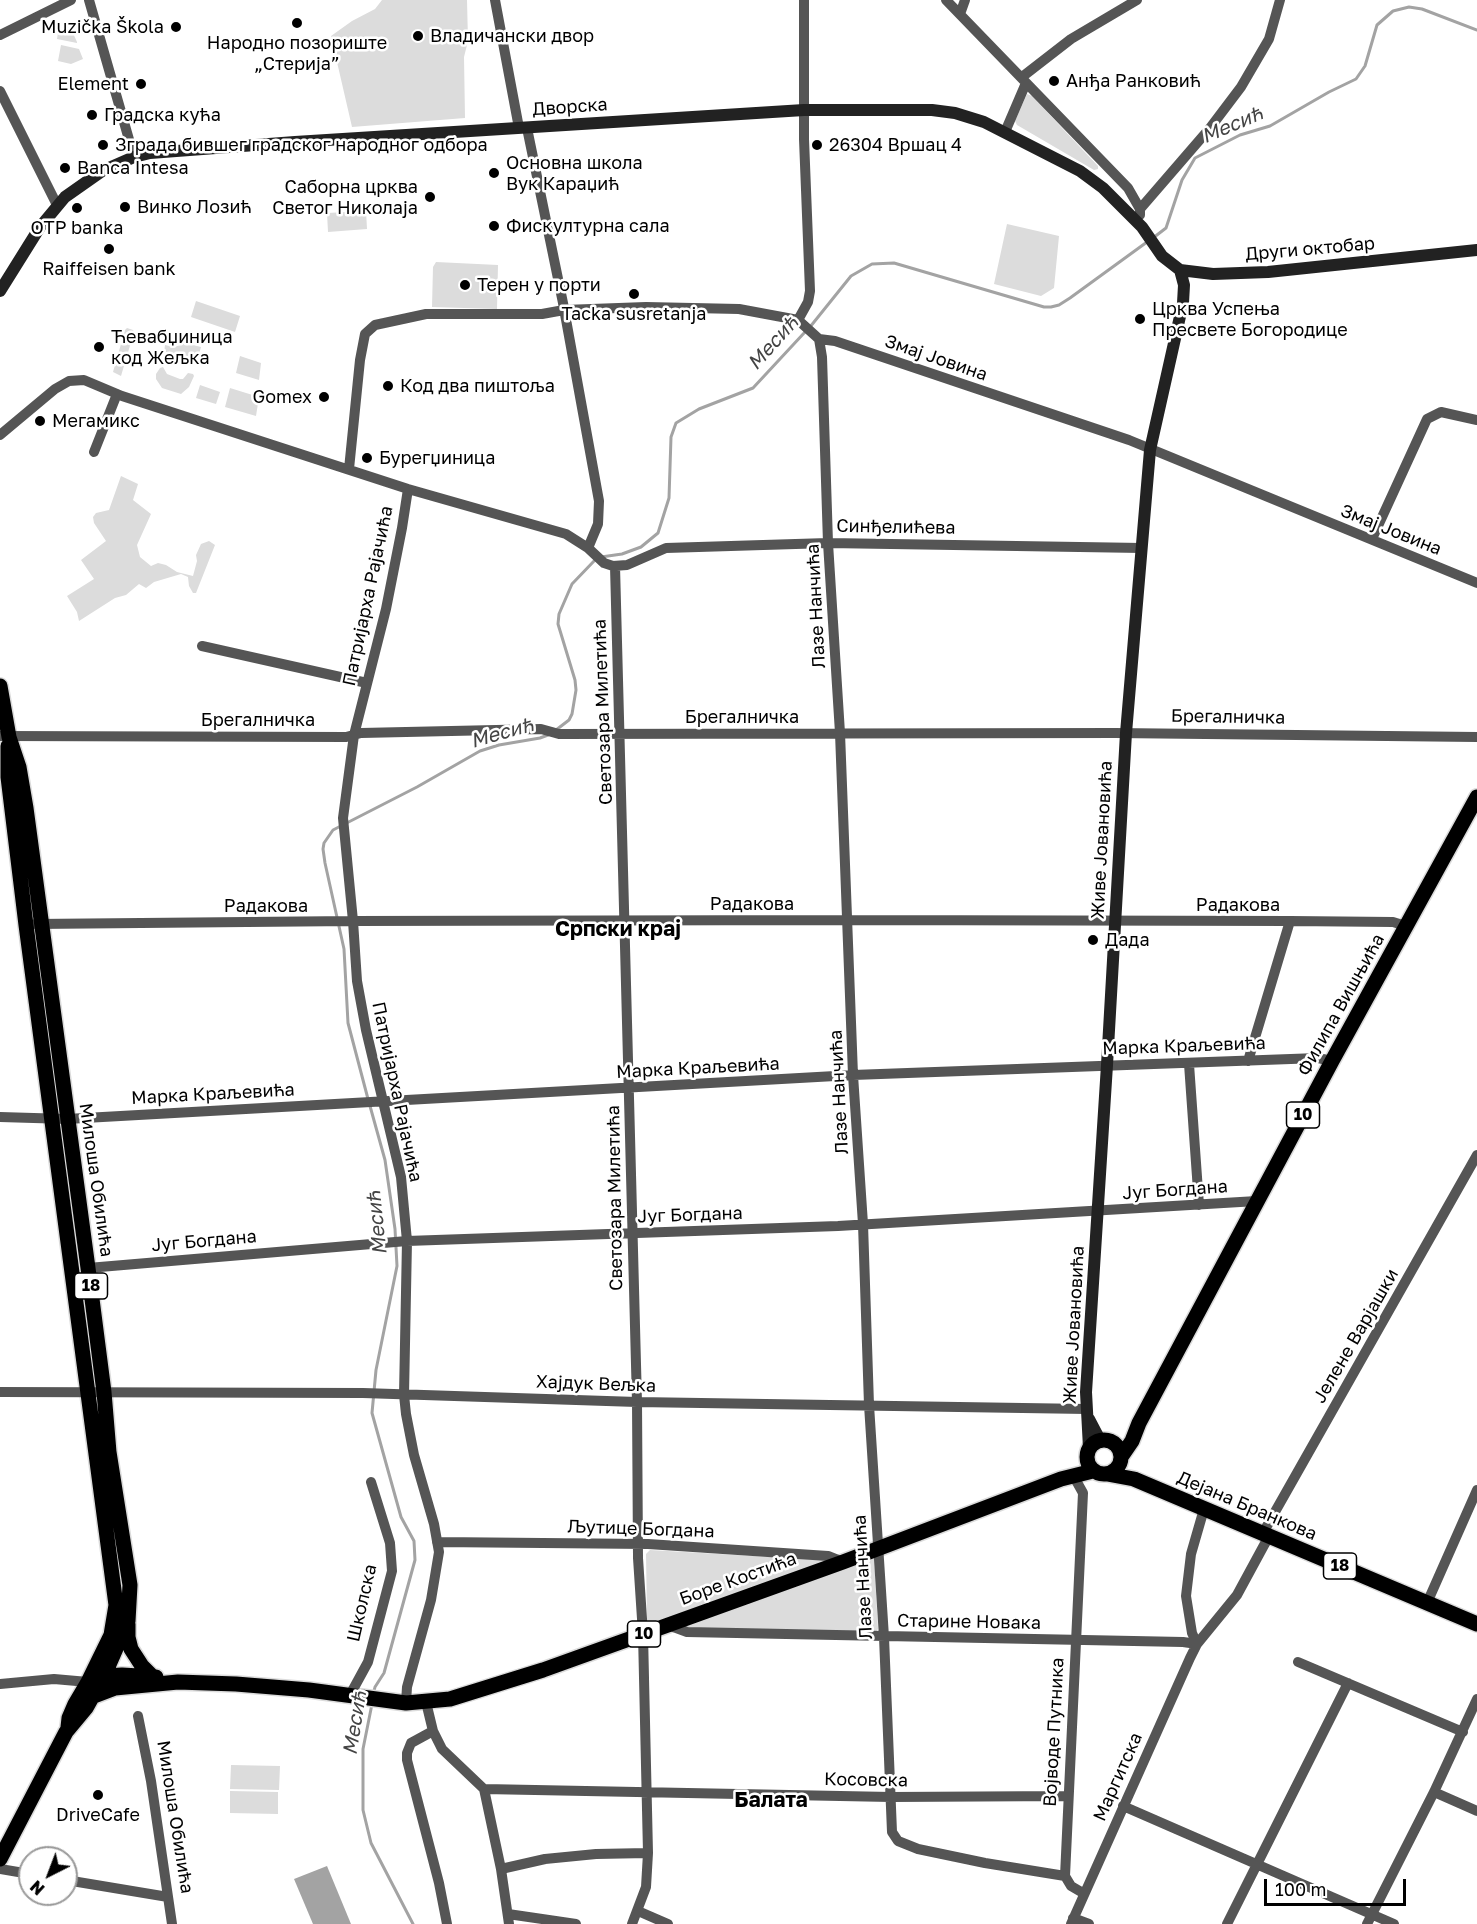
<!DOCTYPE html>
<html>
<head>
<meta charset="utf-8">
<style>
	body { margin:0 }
	#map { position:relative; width:1477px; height:1924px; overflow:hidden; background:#fff; font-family:"Golos Text",sans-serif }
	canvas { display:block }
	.north { position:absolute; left:18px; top:1846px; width:60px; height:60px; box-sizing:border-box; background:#fff; border:2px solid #999; border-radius:50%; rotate:222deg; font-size:16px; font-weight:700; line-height:24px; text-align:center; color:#000 }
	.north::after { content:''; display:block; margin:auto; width:21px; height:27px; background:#000; clip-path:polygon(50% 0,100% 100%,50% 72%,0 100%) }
	.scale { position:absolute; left:1264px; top:1879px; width:142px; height:27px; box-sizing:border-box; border:3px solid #000; border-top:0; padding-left:8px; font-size:18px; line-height:21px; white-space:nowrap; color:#000; -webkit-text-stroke:4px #fff; paint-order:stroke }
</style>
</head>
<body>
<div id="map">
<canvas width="1477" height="1924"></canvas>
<div class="north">N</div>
<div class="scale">100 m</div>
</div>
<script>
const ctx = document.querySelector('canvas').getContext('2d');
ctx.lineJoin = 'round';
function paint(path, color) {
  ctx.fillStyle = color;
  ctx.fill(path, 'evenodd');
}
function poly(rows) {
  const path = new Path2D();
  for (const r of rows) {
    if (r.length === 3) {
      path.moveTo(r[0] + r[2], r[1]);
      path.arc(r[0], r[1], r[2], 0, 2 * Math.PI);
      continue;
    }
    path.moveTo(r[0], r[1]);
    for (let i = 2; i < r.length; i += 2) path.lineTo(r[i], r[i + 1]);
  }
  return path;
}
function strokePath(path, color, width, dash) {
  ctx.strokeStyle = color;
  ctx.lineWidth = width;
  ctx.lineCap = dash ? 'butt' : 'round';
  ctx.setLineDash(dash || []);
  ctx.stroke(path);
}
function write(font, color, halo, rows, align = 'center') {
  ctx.font = font + ' "Golos Text",sans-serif';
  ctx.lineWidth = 5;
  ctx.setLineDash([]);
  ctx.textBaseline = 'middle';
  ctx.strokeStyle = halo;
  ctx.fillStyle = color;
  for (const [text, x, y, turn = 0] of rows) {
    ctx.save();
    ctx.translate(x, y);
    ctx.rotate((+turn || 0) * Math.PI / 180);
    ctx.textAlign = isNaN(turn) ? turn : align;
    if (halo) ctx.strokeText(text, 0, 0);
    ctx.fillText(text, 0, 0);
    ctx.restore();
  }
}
paint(poly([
	[382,0,467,0,468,41,464,57,465,118,352,127,331,36,352,21,375,9],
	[68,22,77,42,77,43,57,39,59,26],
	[61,45,79,49,83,59,71,64,58,61],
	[1027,94,1032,96,1098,166,1098,169,1094,170,1017,125,1015,121],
	[366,211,367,229,328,232,327,213],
	[1007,224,1059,236,1054,288,1041,296,994,284],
	[436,262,498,265,497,309,432,307,433,267],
	[196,301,240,316,235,332,191,317],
	[127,328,133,330,134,332,121,376,113,372,125,330],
	[185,343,201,347,198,358,194,361,164,352,165,345,175,347],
	[240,356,261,363,259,380,236,373],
	[163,367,167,374,180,379,183,379,188,373,193,374,194,376,189,387,181,394,162,388,156,379,156,374,160,368],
	[200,385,220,392,216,404,196,398],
	[230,388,259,397,256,416,225,407],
	[121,476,138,484,133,500,151,514,137,545,140,557,151,566,158,563,166,565,177,572,193,576,197,561,196,555,201,544,209,541,215,545,196,593,193,593,189,586,188,577,181,574,154,582,146,588,139,584,126,595,115,598,79,621,77,612,67,596,94,579,81,560,106,541,94,523,93,517,96,513,109,510],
	[650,1550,823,1560,826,1562,650,1625,647,1620,646,1554],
	[874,1557,878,1629,876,1632,688,1630,686,1625],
	[231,1765,280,1766,279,1790,230,1789],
	[230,1791,278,1792,278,1814,230,1813]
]), '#dcdcdc');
paint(poly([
	[327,1866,351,1924,313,1924,294,1879]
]), '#a3a3a3');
strokePath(poly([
	[1153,238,1166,228,1182,180,1195,158,1240,135,1270,126,1329,92,1356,79,1365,66,1377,25,1393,11,1409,7,1422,9,1477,30],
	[810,327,851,276,872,264,894,263,1044,307,1051,307,1059,305,1070,298,1147,242],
	[601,557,622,554,641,547,658,533,669,498,671,437,676,423,699,409,753,388,805,332],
	[556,730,569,720,572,714,576,690,575,680,558,624,559,614,572,584,595,560],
	[368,1099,348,1023,344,949,325,863,323,849,324,843,333,830,417,787,480,751,499,745,540,738,548,735],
	[370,1106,385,1160,395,1229,397,1266,376,1370,372,1413,401,1517,414,1541,415,1560,384,1673,375,1687,373,1695],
	[372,1704,363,1749,363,1810,371,1843,413,1924]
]), '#a3a3a3', 3);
const primary = poly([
	[0,686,9,737,19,767,26,808,88,1268,104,1392,109,1452,130,1585,128,1621,104,1676,86,1708,66,1732,0,1859],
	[8,746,8,777,26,925,116,1605,111,1635,88,1682,75,1704,69,1718,68,1727],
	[1104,1457,17],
	[1121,1457,1132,1441,1139,1423,1332,1061,1477,797],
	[1107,1474,1134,1479,1477,1624],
	[128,1624,128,1637,131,1649,142,1666,152,1676],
	[96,1679,104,1676,122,1675,156,1677],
	[94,1696,115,1688,178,1682,236,1684,309,1690,406,1703,450,1699,543,1670,843,1562,1061,1479,1093,1471]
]);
strokePath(primary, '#dbdbdb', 18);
strokePath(poly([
	[89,0,134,157],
	[495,0,519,128],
	[946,0,1128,188,1140,209],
	[960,14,965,0],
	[0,35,71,0],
	[1022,77,1071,39,1137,0],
	[0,91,57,205],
	[527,128,563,303,599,501,598,524,588,548],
	[1005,132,1026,83],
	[1140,215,1140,209,1210,128,1241,87,1269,39,1280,0],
	[798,320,808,302,810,291,804,139,804,0],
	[819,339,822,357,828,543,840,733,853,1075,863,1224,869,1405,884,1637,892,1832,898,1841,918,1849,985,1863,1065,1876],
	[0,435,55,389,69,381,84,380,122,396,408,489,566,534,588,548,604,563,613,566,627,565,666,548,828,543,1142,548],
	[94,452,117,394],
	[349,469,360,360,365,334,375,325,426,314,542,314,564,310,646,307,739,309,798,320,819,339,835,341,1129,440,1477,583],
	[1372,539,1427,419,1441,412,1477,420],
	[615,566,637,1402,638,1558,643,1634,648,1853,646,1887,632,1924],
	[202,646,367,683],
	[0,736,346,737,361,733,541,729,559,734,1115,733,1477,737],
	[35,924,353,921,848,920,1290,921,1393,922,1406,926],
	[1248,1061,1290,921],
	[1189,1064,1199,1205],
	[0,1117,67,1119,853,1075,1318,1058,1332,1061],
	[88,1268,407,1241,838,1226,1257,1201],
	[0,1392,363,1393,637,1402,1087,1409],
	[1073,1475,1083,1493,1065,1876,1071,1886,1083,1893],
	[1263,1533,1477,1155],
	[437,1542,648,1544,828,1556,843,1562],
	[1427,1603,1477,1490],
	[668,1625,687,1632,1183,1642,1197,1644],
	[1197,1644,1192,1633,1186,1596,1191,1554,1204,1509],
	[1298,1662,1463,1732],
	[0,1684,54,1679,88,1682],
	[350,1695,368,1662,392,1571,390,1543,371,1482],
	[426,1702,433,1731,442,1749,484,1789,501,1869,509,1924],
	[406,1703,407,1687,431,1600,439,1552,434,1524,414,1455,406,1414,404,1395,407,1241,401,1177,366,1030,357,981,353,921,343,818,354,735,386,609,402,528,408,489],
	[138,1716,151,1781,172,1924],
	[433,1731,411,1743,407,1753,407,1760,439,1883,447,1924],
	[484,1789,891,1797,1068,1796],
	[1434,1792,1477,1811],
	[1123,1806,1394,1924],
	[0,1869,30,1874],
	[501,1869,545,1859,596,1854,648,1853],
	[66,1880,168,1897],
	[638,1911,668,1924],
	[508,1914,576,1924],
	[1073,1918,1089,1924],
	[1071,1924,1190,1658,1197,1644,1237,1595,1269,1536],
	[1227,1924,1348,1683],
	[1367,1924,1434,1792,1477,1699]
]), '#555', 10);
strokePath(poly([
	[0,291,40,227,65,197,102,171,134,157,150,153,295,142,804,110,932,110,955,113,984,122,1080,171,1103,188,1142,227,1162,256,1180,270,1213,274,1268,272,1477,250],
	[1089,1419,1100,1440],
	[1089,1448,1086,1392,1107,1065,1126,733,1150,450,1183,303,1184,285,1180,270]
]), '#222', 12);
strokePath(primary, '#000', 15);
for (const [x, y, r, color] of [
	[297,23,6,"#000"],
	[176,27,6,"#000"],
	[418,36,6,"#000"],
	[1054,81,6,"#000"],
	[141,84,6,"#000"],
	[92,115,6,"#000"],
	[103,145,6,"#000"],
	[817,145,6,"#000"],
	[65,168,6,"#000"],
	[494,173,6,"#000"],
	[430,197,6,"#000"],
	[125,207,6,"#000"],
	[77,208,6,"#000"],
	[494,226,6,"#000"],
	[109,249,6,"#000"],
	[465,285,6,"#000"],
	[634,294,6,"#000"],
	[1140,319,6,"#000"],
	[99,347,6,"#000"],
	[388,386,6,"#000"],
	[324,397,6,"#000"],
	[40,421,6,"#000"],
	[367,458,6,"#000"],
	[1093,940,6,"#000"],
	[98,1795,6,"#000"]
]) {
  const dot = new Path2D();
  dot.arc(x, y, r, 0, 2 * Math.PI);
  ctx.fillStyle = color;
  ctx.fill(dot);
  strokePath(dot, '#fff', 2);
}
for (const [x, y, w] of [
	[1303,1115,33],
	[91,1286,33],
	[1340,1566,33],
	[644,1634,33]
]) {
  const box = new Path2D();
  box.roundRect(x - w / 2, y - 13, w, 26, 4.5);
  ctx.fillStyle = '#fff';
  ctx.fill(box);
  strokePath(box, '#000', 1.5);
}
write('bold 16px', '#000', null, [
	["10",1303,1115],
	["18",91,1286],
	["18",1340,1566],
	["10",644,1634]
]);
write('18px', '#000', '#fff', [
	["Muzička Škola",164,27,"right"],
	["Владичански двор",430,36],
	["Народно позориште",297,43,"center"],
	["„Стерија”",297,64,"center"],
	["Анђа Ранковић",1066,81],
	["Element",129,84,"right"],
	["Градска кућа",104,115],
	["Зграда бившег градског народног одбора",115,145],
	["26304 Вршац 4",829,145],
	["Основна школа",506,163],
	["Вук Караџић",506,184],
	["Banca Intesa",77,168],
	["Саборна црква",418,187,"right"],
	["Светог Николаја",418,208,"right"],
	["Винко Лозић",137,207],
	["Фискултурна сала",506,226],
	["OTP banka",77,228,"center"],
	["Raiffeisen bank",109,269,"center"],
	["Терен у порти",477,285],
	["Црква Успења",1152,309],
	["Пресвете Богородице",1152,330],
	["Tacka susretanja",634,314,"center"],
	["Ћевабџиница",111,337],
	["код Жељка",111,358],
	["Код два пиштоља",400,386],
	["Gomex",312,397,"right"],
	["Мегамикс",52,421],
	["Бурегџиница",379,458],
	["Дада",1105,940],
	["DriveCafe",98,1815,"center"]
], 'left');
write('18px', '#000', '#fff', [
	["Дворска",570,107,-4],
	["Други октобар",1310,249,-5],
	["Змај Јовина",936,358,19],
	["Синђелићева",896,527,1],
	["Змај Јовина",1391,530,22],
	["Патријарха Рајачића",368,596,-78],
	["Лазе Нанчића",816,606,-93],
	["Светозара Милетића",603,712,-92],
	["Брегалничка",742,717],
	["Брегалничка",1228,717,1],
	["Брегалничка",258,720],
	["Живе Јовановића",1102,840,-87],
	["Радакова",752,904],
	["Радакова",1238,905],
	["Радакова",266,906],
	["Филипа Вишњића",1341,1005,-61],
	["Марка Краљевића",1184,1046,-2],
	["Марка Краљевића",698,1068,-3],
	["Патријарха Рајачића",397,1092,78],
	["Лазе Нанчића",839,1092,-93],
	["Марка Краљевића",213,1094,-3],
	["Милоша Обилића",96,1180,82],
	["Југ Богдана",1175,1190,-4],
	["Светозара Милетића",615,1198,-91],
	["Југ Богдана",690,1215,-2],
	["Југ Богдана",204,1241,-5],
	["Живе Јовановића",1074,1325,-87],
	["Јелене Варјашки",1356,1336,-60],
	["Хајдук Вељка",596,1384,2],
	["Дејана Бранкова",1247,1506,23],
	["Љутице Богдана",641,1529,2],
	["Лазе Нанчића",863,1577,-93],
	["Боре Костића",738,1579,-20],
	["Школска",362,1603,-77],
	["Старине Новака",969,1622,1],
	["Војводе Путника",1054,1732,-87],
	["Маргитска",1118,1777,-66],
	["Косовска",866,1780,1],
	["Милоша Обилића",175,1817,81]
]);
write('italic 20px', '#444', '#fff', [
	["Месић",1232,125,-23],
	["Месић",773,343,-48],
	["Месић",502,733,-16],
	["Месић",377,1223,-96],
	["Месић",355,1723,-81]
]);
write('bold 21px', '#000', '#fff', [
	["Српски крај",618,929],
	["Балата",771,1800]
]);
</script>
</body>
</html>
